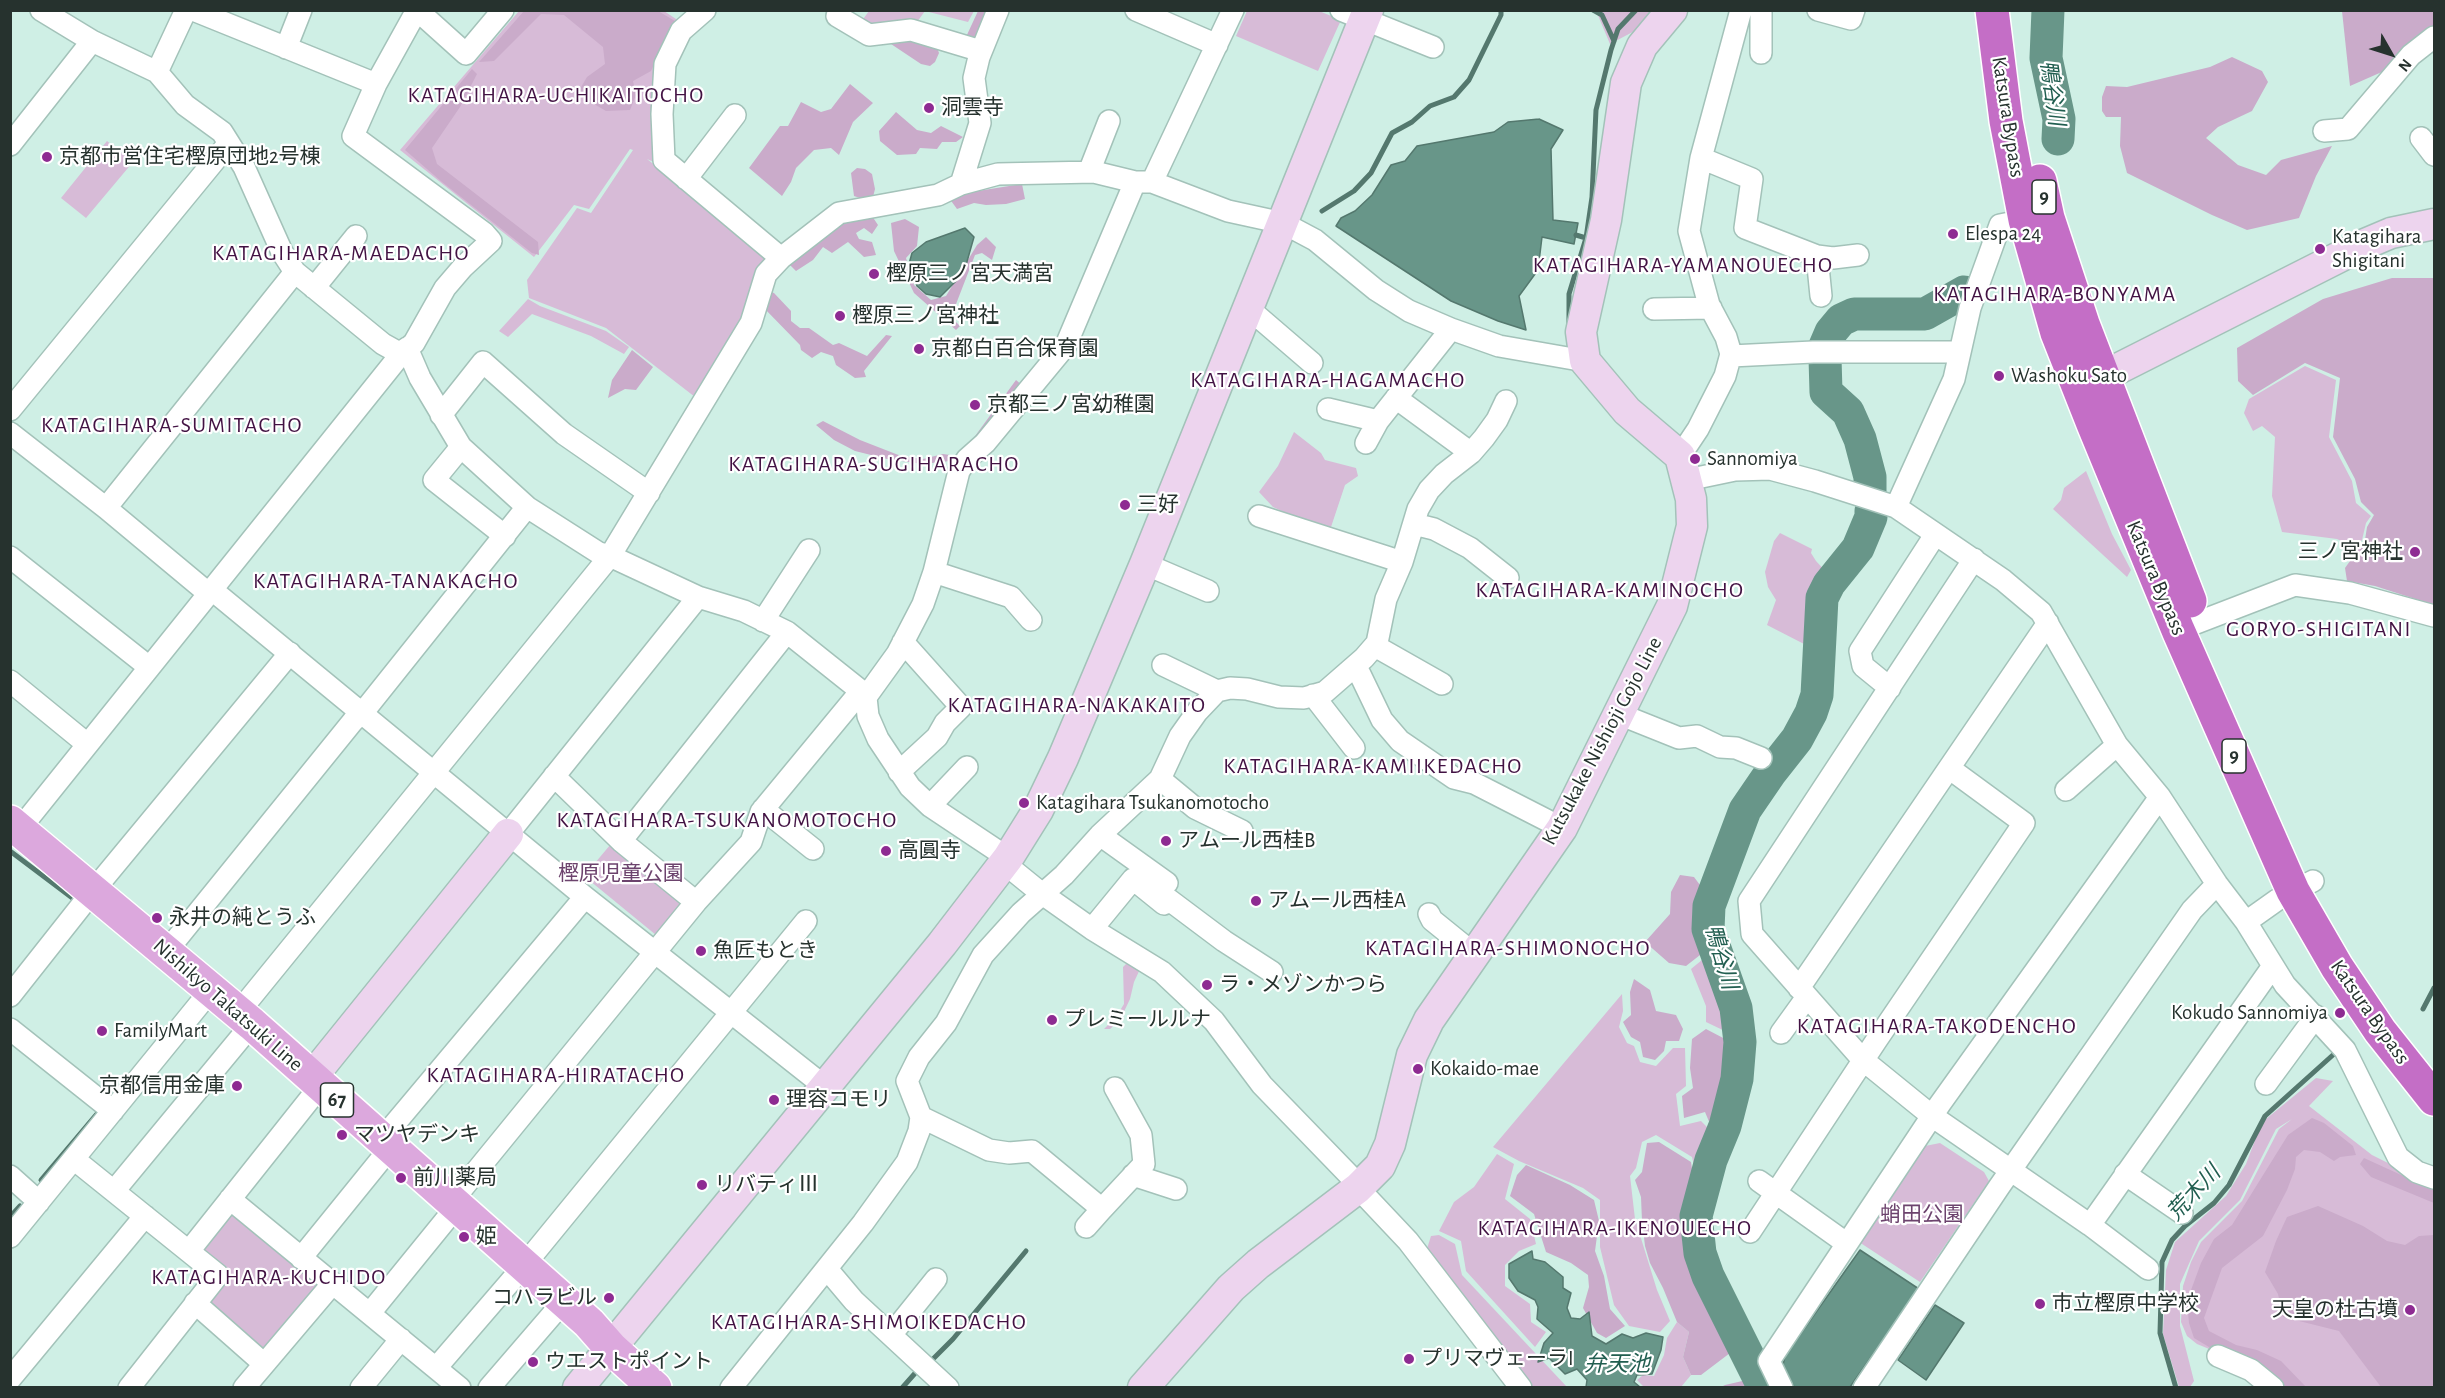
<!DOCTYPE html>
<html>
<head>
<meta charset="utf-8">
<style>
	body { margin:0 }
	#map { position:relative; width:2445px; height:1398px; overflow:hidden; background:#cfefe5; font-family:"Alegreya Sans",sans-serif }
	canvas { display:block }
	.frame { position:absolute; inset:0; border:12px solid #26322e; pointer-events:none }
	.north { position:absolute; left:2361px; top:24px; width:60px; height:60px; -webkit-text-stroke:4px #fff; paint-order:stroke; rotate:129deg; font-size:16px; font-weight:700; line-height:24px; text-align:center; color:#26322e }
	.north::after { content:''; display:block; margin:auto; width:21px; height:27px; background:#26322e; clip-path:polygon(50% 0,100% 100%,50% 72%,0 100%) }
</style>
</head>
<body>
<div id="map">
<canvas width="2445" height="1398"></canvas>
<div class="frame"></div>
<div class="north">N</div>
</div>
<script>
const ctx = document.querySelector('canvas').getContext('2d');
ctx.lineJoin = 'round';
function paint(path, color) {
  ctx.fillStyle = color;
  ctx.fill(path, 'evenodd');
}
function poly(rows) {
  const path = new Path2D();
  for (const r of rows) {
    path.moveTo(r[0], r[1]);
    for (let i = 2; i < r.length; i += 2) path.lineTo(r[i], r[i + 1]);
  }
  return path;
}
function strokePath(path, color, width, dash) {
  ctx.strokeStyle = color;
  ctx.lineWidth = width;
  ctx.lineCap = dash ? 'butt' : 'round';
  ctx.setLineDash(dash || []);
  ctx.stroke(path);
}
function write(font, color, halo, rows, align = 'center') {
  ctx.font = font + ' "Alegreya Sans","Noto Sans JP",sans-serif';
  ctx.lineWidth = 4.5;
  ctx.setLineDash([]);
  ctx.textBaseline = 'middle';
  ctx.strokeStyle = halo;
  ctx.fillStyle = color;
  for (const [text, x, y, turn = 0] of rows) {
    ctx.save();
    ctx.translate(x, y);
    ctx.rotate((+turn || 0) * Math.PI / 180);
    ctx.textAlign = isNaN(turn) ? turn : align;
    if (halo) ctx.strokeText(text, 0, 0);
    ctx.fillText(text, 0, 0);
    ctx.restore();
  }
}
paint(poly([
	[519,11,664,11,679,21,656,163,647,159,767,254,753,283,748,314,695,397,606,328,529,298,527,280,577,208,591,213,633,150,630,149,589,209,574,205,534,257,400,150],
	[869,11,974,11,968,22,925,11,917,22,872,28,861,22],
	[1247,11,1319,11,1341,20,1318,71,1236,36],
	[1592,11,1660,11,1644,26,1610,44,1597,13],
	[107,141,133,162,86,218,61,198],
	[528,299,540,306,606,331,629,347,624,354,591,336,532,314,508,337,499,331],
	[2305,366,2336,380,2329,437,2352,481,2356,503,2371,516,2366,523,2362,540,2356,548,2337,539,2282,532,2272,496,2275,437,2262,426,2253,431,2244,413,2249,399],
	[1294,432,1321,453,1325,460,1356,468,1358,476,1345,485,1331,527,1325,531,1273,507,1259,492,1278,466],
	[2086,471,2112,534,2131,570,2127,577,2053,509,2061,500,2064,488],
	[1780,533,1812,549,1811,553,1816,561,1830,576,1816,599,1816,639,1804,644,1767,625,1776,600,1768,587,1765,572,1774,541],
	[616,838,690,899,660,934,656,935,584,876],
	[1708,955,1731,1011,1734,1027,1729,1033,1706,1022,1706,1006,1691,969],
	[1130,960,1141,967,1134,982,1130,999,1120,1020,1110,1029,1104,1029,1116,1017,1124,1004,1123,967],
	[1622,994,1623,1011,1619,1027,1627,1043,1634,1046,1640,1062,1656,1066,1673,1048,1685,1048,1686,1086,1676,1094,1680,1126,1701,1121,1714,1134,1700,1190,1692,1157,1656,1135,1642,1142,1636,1168,1630,1176,1635,1219,1657,1290,1670,1321,1660,1332,1629,1326,1614,1305,1600,1247,1600,1200,1583,1188,1519,1161,1493,1147],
	[2316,1078,2333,1081,2309,1106,2372,1155,2434,1186,2434,1387,2281,1387,2241,1362,2197,1344,2187,1336,2181,1322,2183,1286,2191,1262,2201,1242,2242,1201,2279,1129,2292,1119,2276,1129,2240,1200,2199,1241,2180,1284,2180,1326,2194,1381,2190,1387,2179,1387,2163,1334,2166,1270,2175,1242,2226,1196,2246,1164,2257,1135,2266,1119],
	[1940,1143,1984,1172,1989,1181,1920,1282,1859,1242,1925,1146],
	[1497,1154,1514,1164,1505,1199,1530,1219,1536,1244,1519,1251,1505,1265,1505,1286,1530,1304,1531,1322,1546,1332,1535,1347,1466,1271,1461,1241,1439,1231,1454,1202,1474,1187],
	[229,1210,316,1282,317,1289,266,1351,259,1352,203,1305,227,1275,200,1252],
	[1439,1235,1455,1244,1462,1275,1567,1387,1528,1387,1426,1252,1431,1236],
	[1677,1322,1689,1332,1683,1357,1691,1375,1681,1387,1644,1387,1637,1380,1643,1375,1654,1376,1664,1355,1667,1338]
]), '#d7bbd7');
paint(poly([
	[524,11,658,11,675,21,651,71,633,81,636,95,630,110,606,111,577,94,587,77,605,64,603,47,564,15,541,14,494,61,479,62],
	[978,11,992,11,980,42,966,37],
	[2342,11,2434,11,2434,49,2350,86],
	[891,37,935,42,939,53,935,62,930,66,921,64,888,42],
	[2232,57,2262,71,2268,82,2252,111,2218,127,2206,138,2238,165,2266,175,2281,160,2332,146,2316,176,2299,218,2247,230,2212,215,2127,173,2120,146,2121,117,2106,117,2102,111,2102,97,2106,86,2127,87,2210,67],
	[472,69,477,74,460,107,432,148,437,164,538,242,539,255,532,253,442,182,405,150],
	[850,84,873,103,853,122,839,155,831,148,814,150,796,168,791,182,782,196,749,168,780,126,788,126,801,102,821,112,831,109],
	[896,112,917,130,931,133,941,126,963,137,956,142,942,142,937,149,920,148,916,154,897,155,880,141,879,131],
	[857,168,865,169,872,174,875,189,873,197,863,199,854,196,851,173],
	[1022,184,1025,199,1006,204,986,205,974,203,957,209,949,198,965,193],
	[872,216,878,225,872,234,864,228,856,233,859,239,872,242,876,255,864,257,848,242,832,253,823,247,813,260,796,271,789,264,843,222],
	[905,219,919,227,917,246,906,258,914,285,931,300,946,296,977,245,986,237,996,247,992,260,982,253,975,255,951,317,960,326,956,330,914,293,894,251,891,223],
	[2392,278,2434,278,2434,605,2375,586,2347,581,2345,568,2365,540,2367,527,2374,515,2361,502,2355,479,2333,437,2340,378,2305,363,2253,395,2238,381,2237,348,2323,299],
	[769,291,774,293,791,311,791,321,800,328,809,328,833,345,839,343,867,356,886,335,892,336,864,371,866,377,855,378,836,365,833,356,821,352,812,358,801,350,800,345,763,307],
	[632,350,653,367,636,390,625,389,608,398,612,380],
	[1016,380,1023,386,981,439,970,443],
	[823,421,860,440,901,456,923,459,943,454,957,456,950,461,923,464,887,459,855,451,834,440,816,425],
	[1680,875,1694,877,1703,889,1700,923,1709,948,1686,966,1669,963,1645,942,1670,914,1671,892],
	[1634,979,1650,990,1656,1011,1676,1015,1683,1029,1679,1041,1666,1041,1664,1051,1655,1060,1643,1057,1640,1042,1631,1037,1623,1022,1631,1015,1630,992],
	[1706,1029,1727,1040,1730,1075,1721,1123,1710,1124,1705,1112,1684,1118,1682,1096,1693,1088,1690,1068,1692,1039],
	[2312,1118,2324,1123,2353,1146,2356,1155,2340,1157,2334,1161,2320,1152,2304,1150,2296,1157,2295,1169,2287,1190,2263,1236,2222,1268,2204,1318,2209,1331,2236,1345,2257,1350,2281,1361,2306,1387,2286,1387,2281,1382,2235,1354,2209,1347,2194,1338,2189,1323,2187,1301,2201,1263,2214,1239,2232,1225,2288,1135],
	[1659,1142,1691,1162,1696,1196,1688,1210,1685,1235,1698,1289,1716,1326,1727,1338,1730,1353,1701,1375,1691,1375,1683,1357,1689,1332,1677,1322,1663,1288,1650,1263,1645,1246,1642,1221,1641,1197,1635,1180,1642,1172,1647,1143],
	[2364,1158,2434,1190,2434,1203,2371,1177,2360,1164],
	[1526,1165,1570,1185,1594,1200,1599,1221,1595,1251,1604,1276,1610,1309,1625,1326,1606,1338,1597,1333,1583,1308,1589,1287,1588,1275,1571,1263,1546,1252,1534,1214,1510,1196,1517,1175],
	[2318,1206,2363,1226,2387,1241,2405,1245,2419,1236,2434,1235,2434,1387,2381,1387,2339,1331,2283,1317,2278,1294,2265,1272,2276,1241,2287,1217],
	[1751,1379,1755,1387,1721,1387,1725,1385]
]), '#caabca');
const water = poly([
	[1539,119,1563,130,1551,149,1553,220,1578,223,1574,244,1542,237,1538,270,1519,296,1526,330,1498,321,1451,301,1336,226,1341,218,1355,211,1372,195,1391,165,1405,161,1417,146,1494,132,1508,122,1539,119],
	[965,228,974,237,966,265,956,281,940,297,926,294,917,286,909,264,912,253,926,242,965,228],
	[1860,1250,1919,1289,1850,1387,1794,1387,1783,1365,1785,1356,1860,1250],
	[1532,1251,1533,1259,1545,1262,1563,1277,1563,1288,1571,1293,1567,1308,1571,1318,1580,1319,1589,1312,1592,1336,1606,1344,1622,1334,1633,1338,1646,1333,1663,1337,1661,1350,1652,1374,1637,1375,1634,1382,1640,1387,1586,1387,1587,1380,1577,1369,1565,1374,1549,1358,1538,1362,1544,1343,1553,1333,1537,1319,1538,1307,1535,1300,1518,1291,1509,1278,1509,1264,1532,1251],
	[1935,1305,1964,1323,1926,1380,1898,1360,1935,1305]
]);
paint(water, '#689689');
strokePath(water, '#54786e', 1.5);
strokePath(poly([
	[1593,10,1602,15,1614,41],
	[1322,211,1354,191,1371,173,1392,133,1412,122,1430,106,1454,97,1469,80,1501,15,1501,10],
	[1576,235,1586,238,1592,197,1596,110,1611,50,1618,29,1636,10],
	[1569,326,1569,294,1586,238],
	[10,851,75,900],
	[2423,1009,2434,988],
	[41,1180,101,1109],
	[10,1217,20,1206],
	[930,1362,953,1339,1026,1251],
	[902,1388,917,1371],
	[2176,1388,2160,1333,2162,1262,2172,1240,2185,1226,2214,1203,2229,1185,2265,1116,2334,1054]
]), '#54786e', 5);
strokePath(poly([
	[2048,10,2046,58,2059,119,2058,139],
	[1825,346,1831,332,1841,320,1854,314,1925,314,1964,292],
	[1825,358,1826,392,1848,412,1860,439,1870,477,1870,492],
	[1764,1388,1708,1276,1700,1253,1696,1216,1711,1160,1725,1126,1737,1079,1740,1042,1736,1008,1708,929,1709,906,1745,810,1771,772,1797,739,1811,713,1817,695,1822,598,1829,584,1858,548,1871,517,1871,511]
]), '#689689', 33);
const street = poly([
	[41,10,92,41,157,72,185,105,222,132,244,167,282,252,295,272,383,344,401,354],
	[193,10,376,84],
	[705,10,681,31,665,64,662,114,664,160,781,258],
	[1136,10,1217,45],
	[1341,10,1433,47],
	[1761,10,1761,53],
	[1818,10,1851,19,1854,10],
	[837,16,869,35,911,30,981,51],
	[286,48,301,10],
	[157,72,186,10],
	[2324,131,2348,129,2411,55,2434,37],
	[2421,138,2434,155],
	[10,145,92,41],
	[1701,158,1752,179,1745,228,1817,256,1833,258,1858,255],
	[1089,172,1109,121],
	[686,179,735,115],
	[1152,182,1233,10],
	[961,184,980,123,974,78,979,57,998,10],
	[1817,256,1821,296],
	[314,288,356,236],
	[1248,308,1312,363],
	[1654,309,1711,308],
	[407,348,420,378,461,447,527,507,599,553,610,556,698,597,744,611,787,632,861,691,866,697],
	[1731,356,1813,352,1959,352],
	[1396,398,1471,453],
	[1328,409,1378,421],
	[10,410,229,143],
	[441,415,483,362,564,434,649,493],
	[10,433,106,508,208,593],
	[1366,443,1378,421,1451,329],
	[461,447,434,480,505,536],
	[1680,456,1698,429,1725,376,1731,354,1726,337,1709,305,1689,231,1701,158,1741,10],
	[1687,480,1735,470,1770,469,1815,481,1896,507,2003,580,2041,612,2117,745,2160,797,2217,884,2246,922,2285,985,2345,1050,2398,1157,2417,1172,2434,1178],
	[1896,507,1954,379,1970,308,2000,225,2025,220],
	[106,508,295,272],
	[1259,516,1402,562],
	[1414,524,1434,529,1470,548,1508,578],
	[10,557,149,667],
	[1974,559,1749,901,1752,934,1863,1060,1932,1116,2090,1225,2148,1269],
	[1145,564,1208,591],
	[934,572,1011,597,1031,620],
	[211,589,585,897,824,1086],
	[763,621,809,550],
	[2178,630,2295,585,2350,593,2434,616],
	[1375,646,1442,684],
	[1163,665,1217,691],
	[1356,666,1382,720,1400,741,1454,778,1474,783,1562,828],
	[10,681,87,744],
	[1890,688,1863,666,1860,651,1935,535],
	[1313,695,1354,748],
	[1619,714,1679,738,1697,736,1720,747,1736,748,1761,758],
	[899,772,937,737,945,723,961,707,903,642],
	[554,776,621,841,696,902],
	[1160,779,1195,808,1242,831],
	[2066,790,2117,745],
	[930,806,967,767],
	[763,809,813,849],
	[19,830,401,354,414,343,445,288,463,267,491,241,484,233,353,136,376,84,417,10,466,54,503,10],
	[508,834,698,597],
	[1100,835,1167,883],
	[621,841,787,632],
	[1008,858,930,806,910,787,878,739,868,716,866,697,897,654,923,604,934,572,959,471,967,459,985,443,1066,345,1135,182],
	[1004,863,1041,893,1092,929,1162,972,1214,1021,1262,1085,1353,1179,1358,1188,1408,1241,1521,1388],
	[1429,914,1432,920,1474,954],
	[2246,922,2277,900,2313,881],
	[1092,929,1133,879,1164,904,1168,899,1224,941,1272,972],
	[166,952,353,721,368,706,527,507],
	[1799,988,2048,623],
	[10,996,93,891,290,653],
	[238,1013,610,556,751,323,766,274,781,258,839,213,938,195,961,184,998,174,1094,172,1135,182,1152,182,1228,211,1283,223,1315,240,1376,290,1409,311,1451,329,1499,346,1585,361],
	[10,1029,113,1111],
	[1781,1033,1807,997],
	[2266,1084,2316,1016],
	[921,1117,989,1150,1009,1153,1032,1151,1102,1209,1144,1164,1141,1135,1115,1088],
	[382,1139,585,897],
	[75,1160,218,1275,129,1388],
	[2125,1174,2182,1213],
	[1133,1175,1176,1189],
	[10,1176,39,1202],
	[1759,1181,1846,1243],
	[114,1191,252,1024],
	[230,1199,460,1388],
	[452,1201,696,902,751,842,761,812,861,691],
	[2090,1225,2273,966],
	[1086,1227,1102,1209],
	[1750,1232,1876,1041,2024,823,1949,768],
	[10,1237,211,990],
	[189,1251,321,1085],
	[301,1258,391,1147],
	[827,1269,854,1301,948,1388],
	[195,1303,263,1363],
	[370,1313,457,1206],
	[891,1335,936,1279],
	[2218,1356,2251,1370,2273,1388],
	[436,1368,517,1274,806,921],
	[10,1379,145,1216],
	[244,1388,333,1283],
	[361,1388,401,1339],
	[489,1388,564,1301],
	[731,1388,863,1223,907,1162,919,1131,921,1117,907,1081,919,1057,946,1023,983,955,1021,913,1064,875,1100,835,1160,779,1180,736,1197,712,1217,691,1230,688,1247,689,1279,697,1304,698,1325,692,1364,658,1377,643,1386,599,1402,562,1418,509,1429,490,1444,474,1471,453,1484,438,1497,420,1506,401],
	[1782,1388,1769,1361,1940,1104,2160,797],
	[1864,1388,1999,1187,2192,910,2217,884]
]);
const secondary = poly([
	[2082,387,2365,244,2391,233,2434,224],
	[312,1077,508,834],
	[578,1388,942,944,1008,858,1038,810,1063,758,1145,564,1368,10],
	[1143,1388,1231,1288,1258,1264,1358,1188,1380,1166,1390,1144,1412,1055,1429,1020,1562,828,1672,606,1692,526,1691,499,1680,456,1627,411,1585,361,1581,332,1606,220,1626,83,1642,46,1672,10]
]);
const primary = poly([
	[10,822,252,1024,589,1323,611,1348,655,1388]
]);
const highway = poly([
	[1992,10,2006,121,2025,220,2057,333,2093,424,2178,630,2293,891,2337,967,2380,1031,2434,1099],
	[2040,181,2048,218,2083,324,2190,601]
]);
strokePath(street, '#a3c2b9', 24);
strokePath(secondary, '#a3c2b9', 33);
strokePath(primary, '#fff', 36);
strokePath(highway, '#fff', 36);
strokePath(street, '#fff', 21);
strokePath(secondary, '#edd4ee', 30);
strokePath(primary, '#dca8dd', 33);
strokePath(highway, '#c46ec6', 33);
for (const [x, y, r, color] of [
	[929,108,6,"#8e2b92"],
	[47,157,6,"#8e2b92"],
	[1953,234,6,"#8e2b92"],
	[2320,249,6,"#8e2b92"],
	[874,274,6,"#8e2b92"],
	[840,316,6,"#8e2b92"],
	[919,349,6,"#8e2b92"],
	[1999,376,6,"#8e2b92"],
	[975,405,6,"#8e2b92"],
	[1695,459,6,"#8e2b92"],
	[1125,505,6,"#8e2b92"],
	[2415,552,6,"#8e2b92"],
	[1024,803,6,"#8e2b92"],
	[1166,841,6,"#8e2b92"],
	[886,851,6,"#8e2b92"],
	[1256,901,6,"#8e2b92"],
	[157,918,6,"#8e2b92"],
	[701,951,6,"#8e2b92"],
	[1207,985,6,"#8e2b92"],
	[2340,1013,6,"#8e2b92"],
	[1052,1020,6,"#8e2b92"],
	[102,1031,6,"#8e2b92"],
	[1418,1069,6,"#8e2b92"],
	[237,1086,6,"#8e2b92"],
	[774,1100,6,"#8e2b92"],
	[342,1135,6,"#8e2b92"],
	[401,1178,6,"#8e2b92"],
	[702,1185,6,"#8e2b92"],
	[464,1237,6,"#8e2b92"],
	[609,1298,6,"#8e2b92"],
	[2040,1304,6,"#8e2b92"],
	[2410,1310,6,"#8e2b92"],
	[1409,1359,6,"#8e2b92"],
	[533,1362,6,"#8e2b92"]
]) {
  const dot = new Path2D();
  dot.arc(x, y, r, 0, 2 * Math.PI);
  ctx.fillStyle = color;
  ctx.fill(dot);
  strokePath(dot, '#fff', 2);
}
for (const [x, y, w] of [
	[2044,197,24],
	[2234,756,24],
	[337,1100,33]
]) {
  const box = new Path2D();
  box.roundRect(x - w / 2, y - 17, w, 34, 4.5);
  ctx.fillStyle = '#fff';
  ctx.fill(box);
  strokePath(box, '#26322e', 1.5);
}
write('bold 20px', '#26322e', null, [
	["9",2044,197],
	["9",2234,756],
	["67",337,1100]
]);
write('21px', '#26322e', '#fff', [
	["洞雲寺",941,108],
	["京都市営住宅樫原団地2号棟",59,157],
	["Elespa 24",1965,234],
	["Katagihara",2332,237],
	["Shigitani",2332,261],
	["樫原三ノ宮天満宮",886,274],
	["樫原三ノ宮神社",852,316],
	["京都白百合保育園",931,349],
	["Washoku Sato",2011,376],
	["京都三ノ宮幼稚園",987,405],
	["Sannomiya",1707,459],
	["三好",1137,505],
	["三ノ宮神社",2403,552,"right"],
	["Katagihara Tsukanomotocho",1036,803],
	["アムール西桂B",1178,841],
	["高圓寺",898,851],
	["アムール西桂A",1268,901],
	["永井の純とうふ",169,918],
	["魚匠もとき",713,951],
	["ラ・メゾンかつら",1219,985],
	["Kokudo Sannomiya",2328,1013,"right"],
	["プレミールルナ",1064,1020],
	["FamilyMart",114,1031],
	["Kokaido-mae",1430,1069],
	["京都信用金庫",225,1086,"right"],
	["理容コモリ",786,1100],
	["マツヤデンキ",354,1135],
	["前川薬局",413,1178],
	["リバティⅢ",714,1185],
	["姫",476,1237],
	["コハラビル",597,1298,"right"],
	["市立樫原中学校",2052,1304],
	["天皇の杜古墳",2398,1310,"right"],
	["プリマヴェーラI",1421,1359],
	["ウエストポイント",545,1362]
], 'left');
write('21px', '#26322e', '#fff', [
	["Katsura Bypass",2008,117,81],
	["Katsura Bypass",2156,578,67],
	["Kutsukake Nishioji Gojo Line",1602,741,-62],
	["Nishikyo Takatsuki Line",228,1005,41],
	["Katsura Bypass",2370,1012,55]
]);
write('21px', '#6c436d', '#fff', [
	["樫原児童公園",621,874],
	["蛸田公園",1922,1215]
]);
write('italic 22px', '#215e50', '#fff', [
	["鴨谷川",2052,93,82],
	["鴨谷川",1721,957,74],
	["荒木川",2194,1193,-47],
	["弁天池",1617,1364]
]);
ctx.letterSpacing = '1.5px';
write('22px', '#421243', '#fff', [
	["KATAGIHARA-UCHIKAITOCHO",556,95],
	["KATAGIHARA-MAEDACHO",341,253],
	["KATAGIHARA-YAMANOUECHO",1683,265],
	["KATAGIHARA-BONYAMA",2055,294],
	["KATAGIHARA-HAGAMACHO",1328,380],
	["KATAGIHARA-SUMITACHO",172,425],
	["KATAGIHARA-SUGIHARACHO",874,464],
	["KATAGIHARA-TANAKACHO",386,581],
	["KATAGIHARA-KAMINOCHO",1610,590],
	["GORYO-SHIGITANI",2319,629],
	["KATAGIHARA-NAKAKAITO",1077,705],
	["KATAGIHARA-KAMIIKEDACHO",1373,766],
	["KATAGIHARA-TSUKANOMOTOCHO",727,820],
	["KATAGIHARA-SHIMONOCHO",1508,948],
	["KATAGIHARA-TAKODENCHO",1937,1026],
	["KATAGIHARA-HIRATACHO",556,1075],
	["KATAGIHARA-IKENOUECHO",1615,1228],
	["KATAGIHARA-KUCHIDO",269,1277],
	["KATAGIHARA-SHIMOIKEDACHO",869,1322]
]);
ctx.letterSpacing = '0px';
</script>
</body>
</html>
